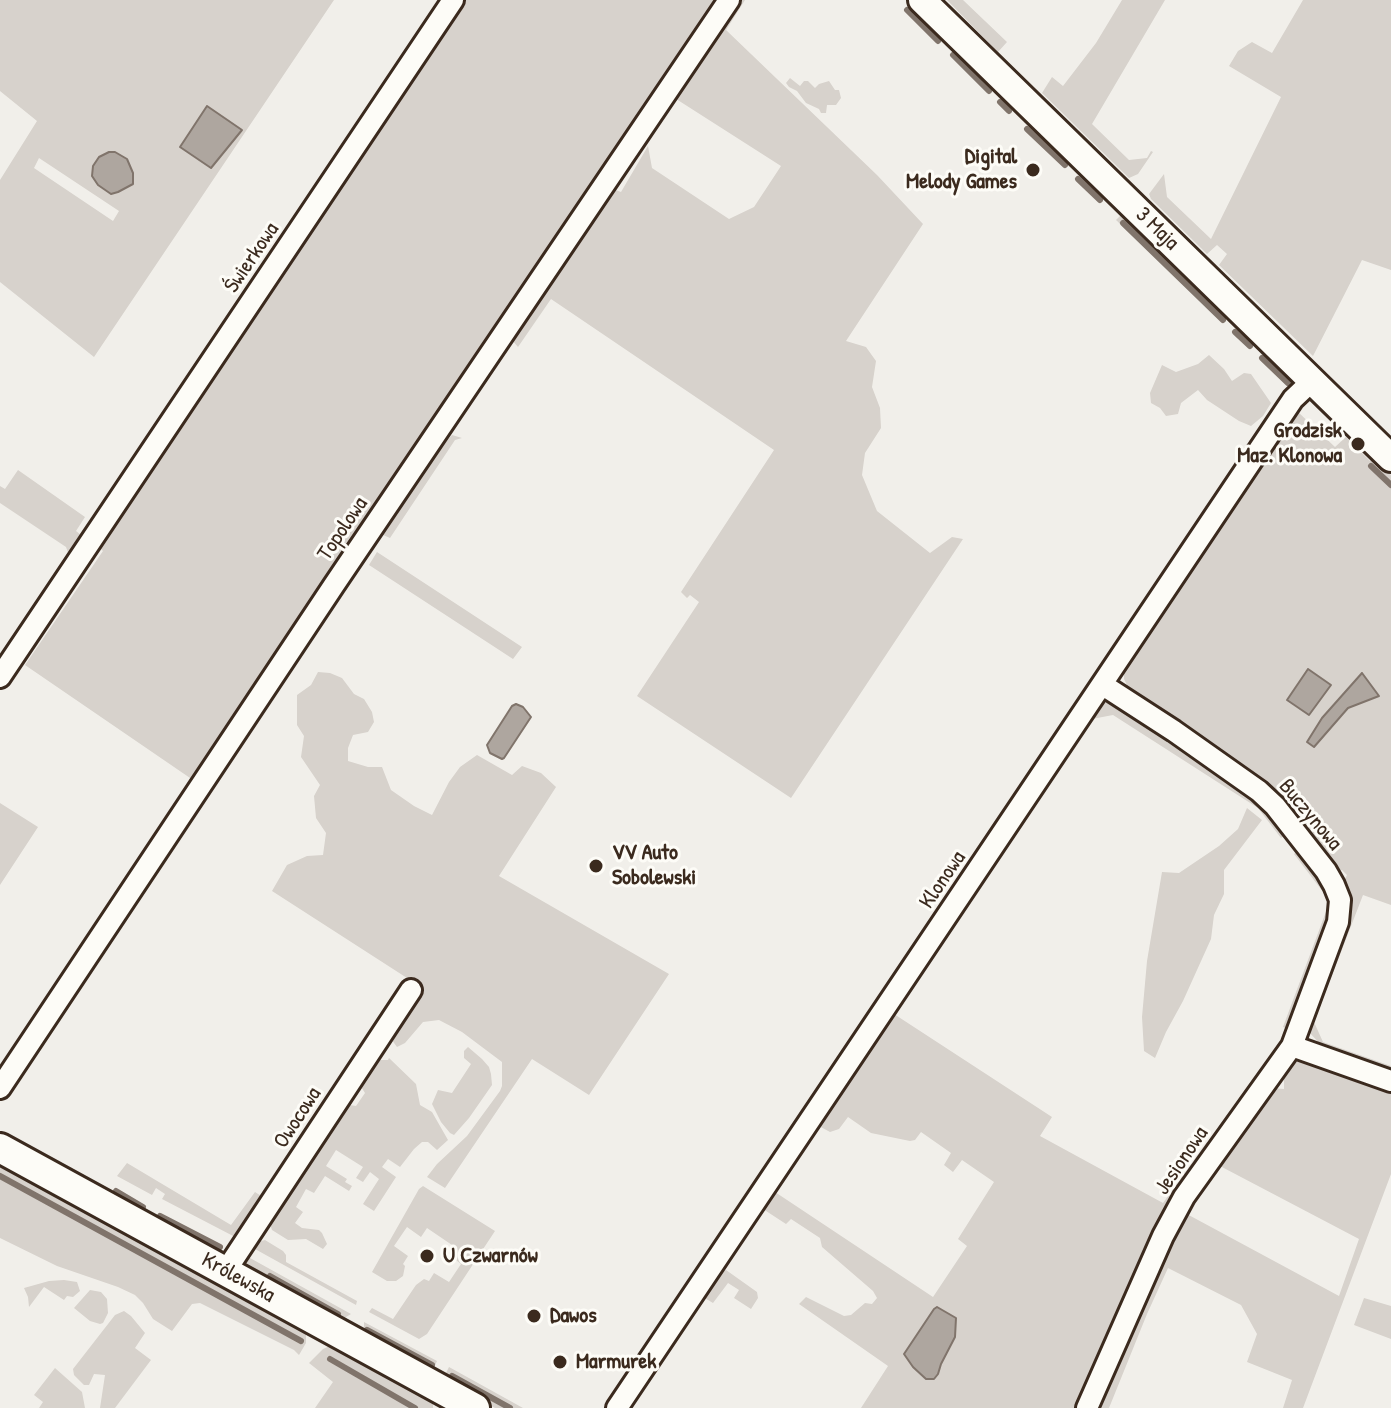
<!DOCTYPE html>
<html>
<head>
<meta charset="utf-8">
<style>
	body { margin:0 }
	canvas { display:block; background:#f1efea }
</style>
</head>
<body>
<canvas width="1391" height="1408"></canvas>
<script>
const ctx = document.querySelector('canvas').getContext('2d');
ctx.lineJoin = 'round';
function paint(path, color) {
  ctx.fillStyle = color;
  ctx.fill(path, 'evenodd');
}
function poly(rows) {
  const path = new Path2D();
  for (const r of rows) {
    path.moveTo(r[0], r[1]);
    for (let i = 2; i < r.length; i += 2) path.lineTo(r[i], r[i + 1]);
  }
  return path;
}
function strokePath(path, color, width, dash) {
  ctx.strokeStyle = color;
  ctx.lineWidth = width;
  ctx.lineCap = dash ? 'butt' : 'round';
  ctx.setLineDash(dash || []);
  ctx.stroke(path);
}
function write(font, color, halo, rows, align = 'center') {
  ctx.font = font + ' "Patrick Hand",sans-serif';
  ctx.lineWidth = 6;
  ctx.setLineDash([]);
  ctx.textBaseline = 'middle';
  ctx.strokeStyle = halo;
  ctx.fillStyle = color;
  for (const [text, x, y, turn = 0] of rows) {
    ctx.save();
    ctx.translate(x, y);
    ctx.rotate((+turn || 0) * Math.PI / 180);
    ctx.textAlign = isNaN(turn) ? turn : align;
    if (halo) ctx.strokeText(text, 0, 0);
    ctx.fillText(text, 0, 0);
    ctx.restore();
  }
}
paint(poly([
	[0,0,334,0,94,357,0,282,0,180,37,121,0,91],
	[39,158,119,211,113,221,34,168],
	[462,0,717,0,193,780,25,665,103,551,98,546],
	[737,0,745,0,726,30,877,175,923,224,846,341,866,347,876,361,872,387,880,408,881,428,865,453,862,475,877,511,930,553,952,537,963,539,791,798,637,696,699,602,690,595,687,598,681,592,774,450,551,299,518,347,512,340,613,189,621,192,648,146,652,168,729,219,754,207,781,166,673,97],
	[947,0,963,0,1007,42,998,52],
	[1122,0,1165,0,1092,124,1129,160,1147,158,1151,151,1153,152,1138,174,1129,178,1042,93,1052,77,1063,86,1096,43],
	[1303,0,1391,0,1391,270,1362,260,1313,356,1219,265,1227,254,1217,245,1207,254,1151,199,1149,194,1164,174,1167,197,1211,239,1281,97,1229,66,1238,51,1252,42,1272,53],
	[790,78,800,86,804,81,808,81,815,88,819,84,829,81,835,90,839,90,841,98,836,105,827,105,826,113,821,113,819,109,806,103,797,91,789,87,786,83],
	[1120,216,1127,216,1226,312,1226,320,1223,323,1116,220],
	[1209,355,1224,369,1232,381,1244,373,1251,374,1271,403,1263,416,1251,426,1239,421,1207,400,1198,390,1181,403,1178,414,1166,416,1160,408,1151,403,1150,393,1162,365,1176,372,1198,364],
	[1297,411,1335,447,1346,437,1370,461,1373,458,1391,475,1391,905,1363,895,1314,1022,1323,1042,1391,1066,1391,1070,1323,1047,1308,1031,1342,885,1347,875,1342,870,1336,872,1129,689,1124,679,1124,669,1128,663],
	[452,435,462,438,455,440,390,538,381,534,359,570,356,566,428,463],
	[18,470,85,517,76,531,85,538,70,558,66,547,0,503,0,486,5,489],
	[377,552,522,647,513,659,369,565],
	[318,672,330,673,342,678,354,694,364,699,372,712,374,722,368,732,353,735,348,748,348,761,368,767,382,767,391,790,414,806,432,815,449,782,460,767,477,755,512,775,522,766,541,773,556,787,499,876,669,974,589,1095,532,1059,445,1188,427,1177,437,1164,467,1136,500,1091,502,1086,502,1062,462,1032,439,1020,423,1022,405,1043,397,1047,389,1036,421,987,272,891,287,865,307,856,323,855,326,833,316,818,314,796,320,785,301,757,304,736,297,725,297,695,311,685],
	[1103,703,1114,703,1258,799,1287,834,1281,838,1258,808,1113,715,1092,719,1065,760,1061,757,1095,709],
	[0,803,38,827,0,885],
	[1247,808,1262,820,1224,870,1224,894,1214,915,1211,939,1183,1001,1166,1032,1155,1058,1144,1051,1142,1017,1147,961,1162,872,1179,873,1219,846,1238,829],
	[1300,849,1328,884,1332,915,1289,1030,1283,1027,1330,901,1294,854],
	[894,1014,1052,1117,1040,1136,1163,1203,1207,1142,1212,1145,1077,1408,861,1408,888,1366,799,1304,806,1297,844,1316,851,1315,865,1303,872,1304,877,1298,873,1291,822,1247,820,1238,791,1219,786,1224,763,1209,775,1192,933,1297,967,1246,958,1239,994,1182,962,1160,953,1172,944,1165,951,1153,921,1132,915,1140,910,1141,871,1133,848,1117,839,1129,830,1132,819,1126,818,1123,849,1076,851,1078],
	[468,1047,482,1059,489,1067,491,1074,492,1085,469,1118,454,1135,450,1133,441,1122,432,1104,438,1090,452,1093,471,1064,464,1058,464,1051],
	[1297,1057,1391,1087,1391,1174,1303,1408,1283,1408,1292,1380,1247,1362,1257,1334,1241,1305,1168,1268,1147,1314,1109,1408,1097,1408,1170,1241,1185,1213,1339,1296,1359,1239,1220,1166,1197,1196,1192,1194,1270,1088,1284,1089,1284,1079,1280,1076,1292,1060],
	[389,1058,416,1084,420,1105,432,1112,448,1140,437,1150,428,1142,422,1142,414,1149,400,1167,388,1159,382,1167,396,1177,374,1211,363,1204,379,1179,370,1172,363,1182,356,1178,363,1167,336,1150,326,1166,347,1179,345,1182,352,1186,349,1191,325,1176,314,1193,306,1189,296,1207,303,1212,295,1223,302,1228,319,1230,322,1233,327,1244,323,1249,306,1239,288,1240,272,1230,268,1218,343,1104,356,1106,365,1093,358,1082,373,1060,388,1060],
	[127,1163,231,1225,255,1192,266,1199,237,1238,162,1199,165,1194,156,1188,152,1195,117,1176],
	[0,1166,278,1309,306,1331,306,1343,299,1355,294,1350,200,1303,192,1304,172,1331,153,1319,143,1303,135,1295,118,1287,57,1266,0,1238],
	[423,1186,495,1231,427,1334,419,1339,369,1312,372,1308,393,1319,416,1285,424,1279,429,1281,434,1273,449,1282,461,1264,447,1253,452,1245,427,1228,421,1237,407,1227,394,1246,408,1256,403,1264,405,1266,403,1276,396,1281,387,1281,372,1272,419,1189],
	[265,1240,283,1251,286,1255,286,1262,357,1301,356,1305,255,1249,251,1244],
	[241,1253,351,1314,341,1320,239,1268],
	[726,1270,757,1292,758,1298,751,1309,734,1298,739,1290,728,1283,713,1303,703,1297,721,1272],
	[64,1280,77,1282,80,1291,73,1297,67,1296,64,1300,44,1287,29,1307,28,1297,24,1288,49,1281],
	[90,1290,101,1292,107,1299,108,1313,103,1323,100,1324,90,1321,74,1308],
	[1364,1298,1391,1306,1391,1339,1354,1325],
	[124,1311,131,1316,145,1333,135,1348,151,1360,115,1408,100,1408,105,1375,94,1374,89,1385,84,1385,74,1375,73,1369,115,1315],
	[364,1322,437,1361,433,1370,364,1332],
	[332,1345,433,1398,433,1408,315,1408,333,1382,309,1363,323,1349],
	[449,1367,523,1408,495,1408,447,1382,445,1375],
	[55,1368,82,1392,85,1408,39,1408,43,1402,34,1395]
]), '#d7d2cc');
const water = poly([
	[207,106,242,130,211,168,180,147,207,106],
	[109,152,115,152,127,159,133,173,133,184,118,192,111,194,98,185,92,176,93,166,99,157,109,152],
	[1308,669,1331,685,1309,715,1287,700,1308,669],
	[1362,673,1379,696,1348,708,1314,747,1307,742,1322,718,1362,673],
	[516,704,523,707,531,717,504,758,502,759,490,753,487,745,512,706,516,704],
	[937,1307,956,1318,955,1337,941,1364,938,1374,934,1379,926,1379,913,1367,904,1354,934,1309,937,1307]
]);
paint(water, '#aea69f');
strokePath(water, '#80746b', 2);
strokePath(poly([
	[907,10,938,41],
	[953,55,989,91],
	[1000,102,1009,111],
	[1027,129,1065,165],
	[1078,179,1100,200],
	[1123,223,1223,320],
	[1235,332,1250,346],
	[1262,358,1288,383],
	[1371,466,1391,485],
	[0,1176,301,1341],
	[116,1191,143,1207],
	[160,1216,220,1247],
	[270,1276,338,1314],
	[367,1330,432,1365],
	[330,1359,415,1408],
	[452,1376,510,1408]
]), '#80746b', 6);
const minor = poly([
	[0,677,453,0],
	[1103,685,1174,731,1259,791,1275,806,1326,871,1334,885,1340,900,1338,922,1292,1046],
	[0,1088,334,585,729,0],
	[225,1272,411,990],
	[617,1408,1293,399,1312,381],
	[1087,1408,1163,1236,1184,1197,1292,1046,1391,1081]
]);
const tertiary = poly([
	[922,0,1391,458]
]);
const secondary = poly([
	[0,1148,475,1408]
]);
strokePath(minor, '#3b2a1e', 26);
strokePath(tertiary, '#3b2a1e', 32);
strokePath(secondary, '#3b2a1e', 34);
strokePath(minor, '#fdfcf7', 20);
strokePath(tertiary, '#fdfcf7', 26);
strokePath(secondary, '#fdfcf7', 28);
for (const [x, y, r, color] of [
	[1033,170,8,"#3b2a1e"],
	[1358,444,8,"#3b2a1e"],
	[596,866,8,"#3b2a1e"],
	[427,1256,8,"#3b2a1e"],
	[534,1316,8,"#3b2a1e"],
	[560,1362,8,"#3b2a1e"]
]) {
  const dot = new Path2D();
  dot.arc(x, y, r, 0, 2 * Math.PI);
  ctx.fillStyle = color;
  ctx.fill(dot);
  strokePath(dot, '#fdfcf7', 3);
}
write('bold 22px', '#3b2a1e', '#fdfcf7', [
	["Digital",1017,157,"right"],
	["Melody Games",1017,182,"right"],
	["Grodzisk",1342,431,"right"],
	["Maz. Klonowa",1342,456,"right"],
	["VV Auto",612,853],
	["Sobolewski",612,878],
	["U Czwarnów",443,1256],
	["Dawos",550,1316],
	["Marmurek",576,1362]
], 'left');
write('22px', '#3b2a1e', '#fdfcf7', [
	["3 Maja",1157,229,44],
	["Świerkowa",252,258,-56],
	["Topolowa",343,529,-56],
	["Buczynowa",1310,815,50],
	["Klonowa",943,880,-56],
	["Owocowa",298,1118,-57],
	["Jesionowa",1182,1161,-56],
	["Królewska",238,1278,29]
]);
</script>
</body>
</html>
